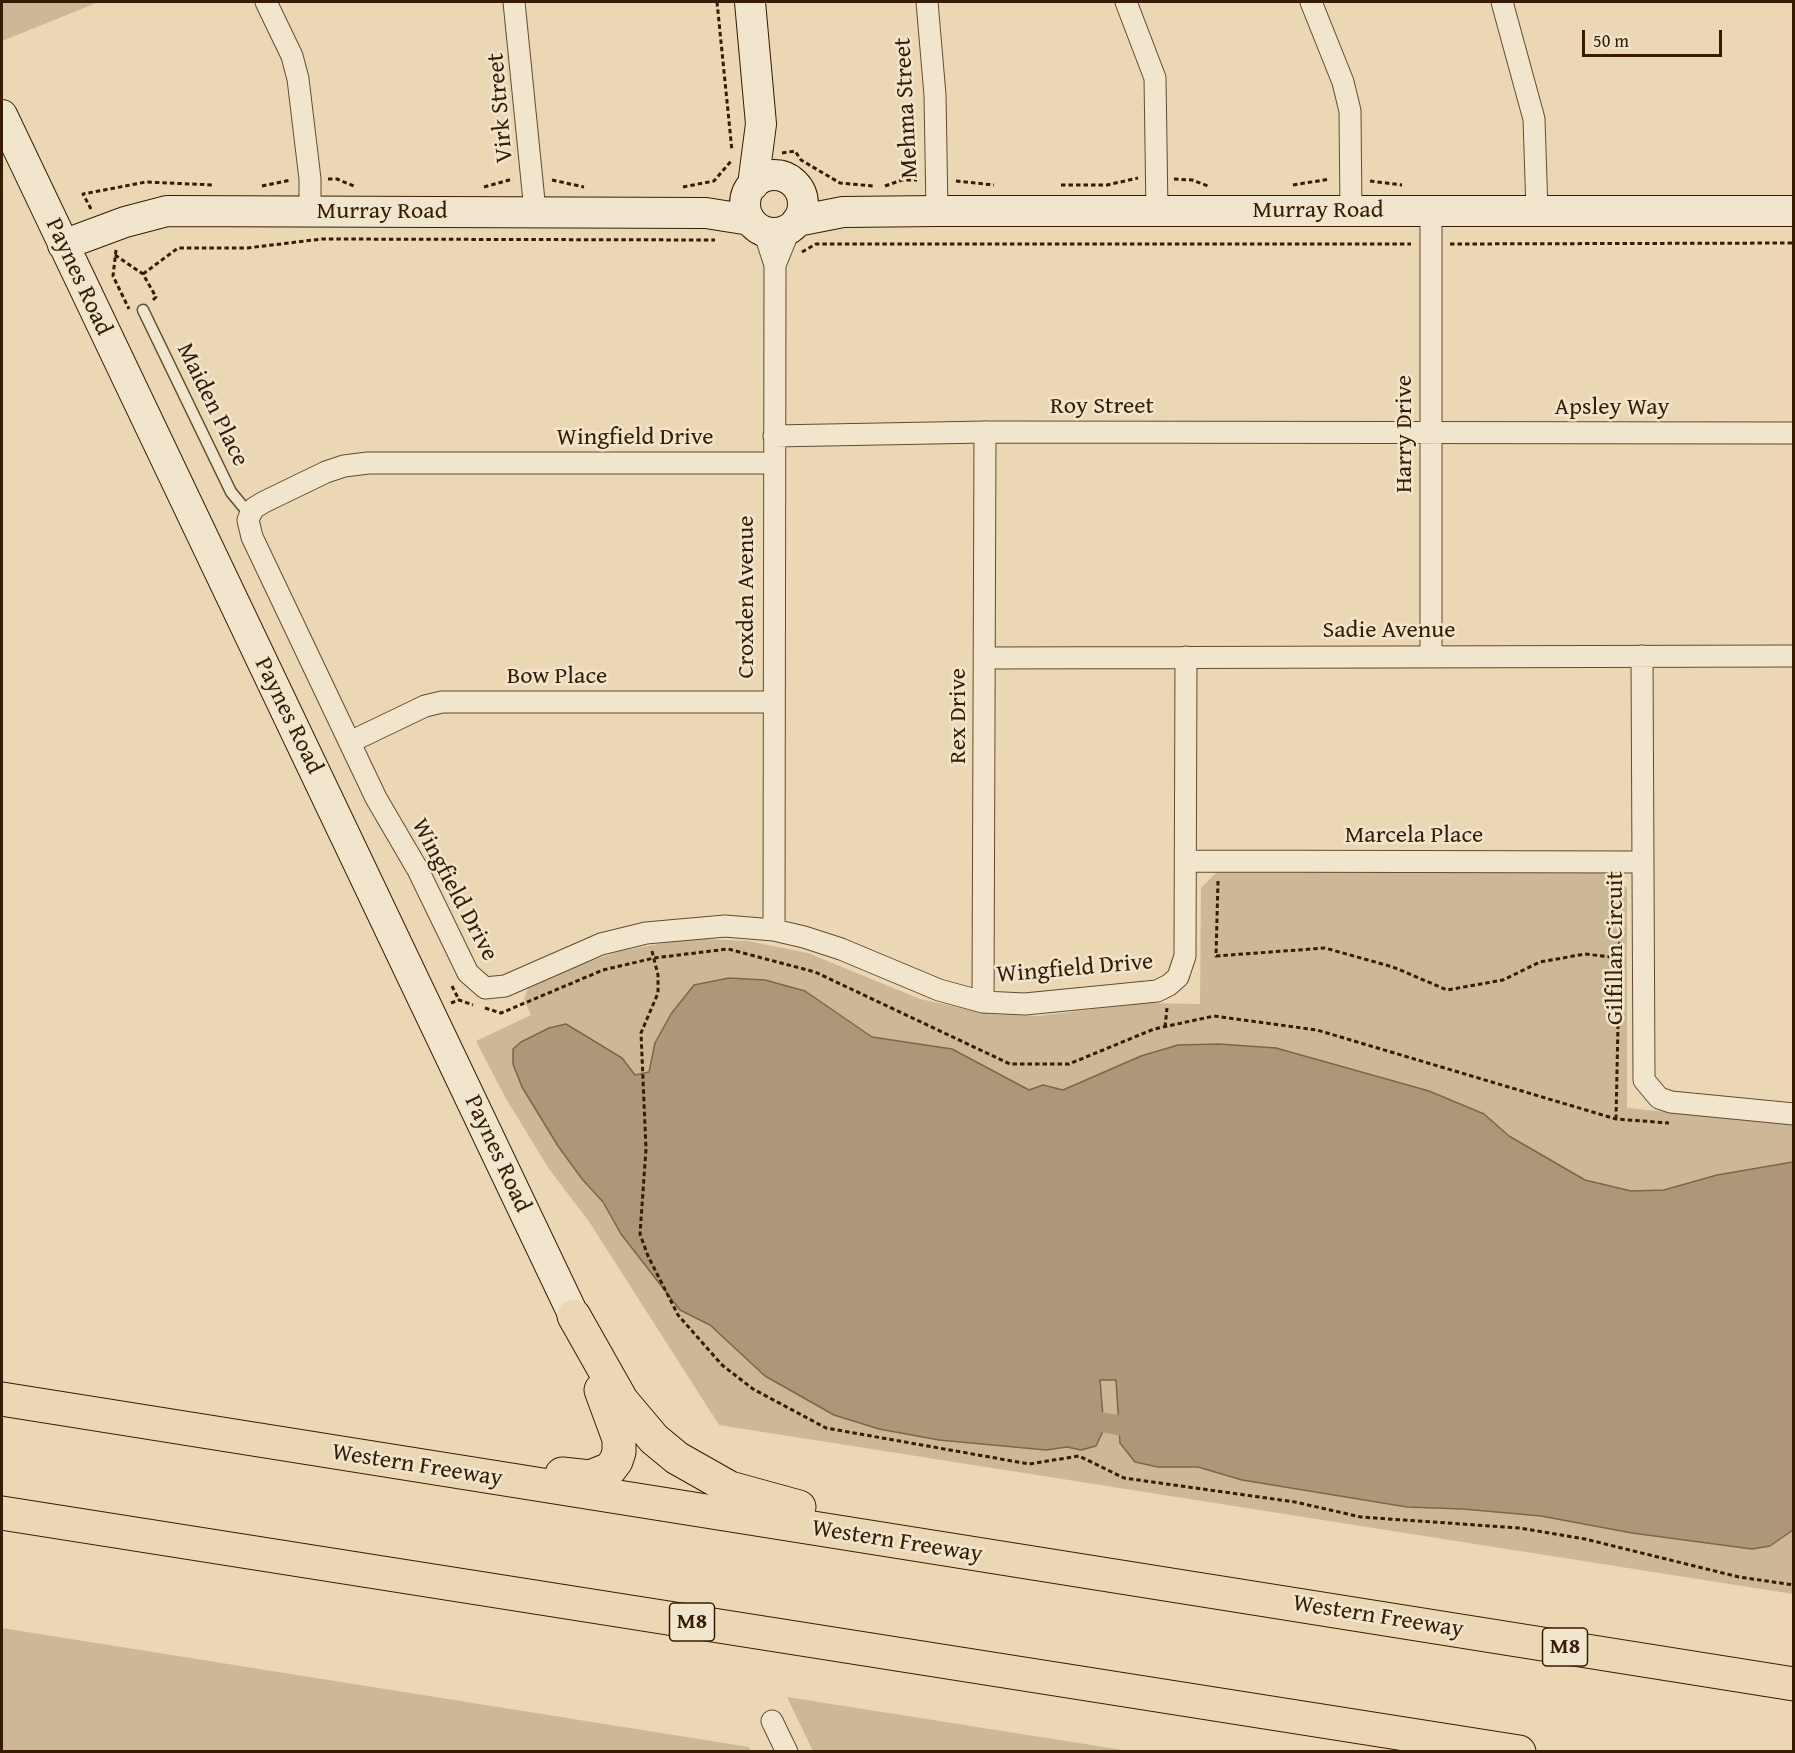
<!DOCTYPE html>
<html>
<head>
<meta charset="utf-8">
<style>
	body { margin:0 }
	#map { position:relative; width:1795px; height:1753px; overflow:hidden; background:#ebd7b4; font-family:"Gentium Book Plus",serif }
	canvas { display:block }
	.frame { position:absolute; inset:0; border:3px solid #371c03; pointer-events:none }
	.scale { position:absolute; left:1582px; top:30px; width:140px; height:27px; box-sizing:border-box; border:3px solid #371c03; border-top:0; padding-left:8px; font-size:18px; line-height:21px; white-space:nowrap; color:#371c03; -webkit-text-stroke:4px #f2e5ce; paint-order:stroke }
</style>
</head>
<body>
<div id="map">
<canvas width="1795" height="1753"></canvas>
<div class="frame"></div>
<div class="scale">50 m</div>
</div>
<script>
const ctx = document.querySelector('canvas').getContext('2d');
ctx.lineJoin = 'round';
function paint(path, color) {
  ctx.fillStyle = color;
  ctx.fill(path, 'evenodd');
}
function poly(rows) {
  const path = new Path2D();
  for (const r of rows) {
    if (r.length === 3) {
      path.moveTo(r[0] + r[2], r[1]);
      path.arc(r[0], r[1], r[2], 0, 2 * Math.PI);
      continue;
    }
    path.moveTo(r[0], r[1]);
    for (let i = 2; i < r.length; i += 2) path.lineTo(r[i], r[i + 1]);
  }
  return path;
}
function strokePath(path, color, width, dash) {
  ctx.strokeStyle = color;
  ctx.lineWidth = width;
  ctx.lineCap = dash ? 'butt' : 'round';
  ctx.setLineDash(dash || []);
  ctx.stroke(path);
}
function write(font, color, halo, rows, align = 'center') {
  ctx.font = font + ' "Gentium Book Plus",serif';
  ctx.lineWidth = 5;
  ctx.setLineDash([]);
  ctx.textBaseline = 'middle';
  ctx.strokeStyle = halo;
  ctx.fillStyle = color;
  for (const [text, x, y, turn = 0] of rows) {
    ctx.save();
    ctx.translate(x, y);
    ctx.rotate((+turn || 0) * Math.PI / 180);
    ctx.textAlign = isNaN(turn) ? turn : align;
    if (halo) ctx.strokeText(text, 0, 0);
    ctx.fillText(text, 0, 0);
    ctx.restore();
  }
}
paint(poly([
	[2,2,99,2,2,41],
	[1610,871,1627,888,1627,1108,1793,1125,1793,1594,719,1425,590,1223,549,1169,505,1097,476,1041,531,1015,524,999,528,988,571,968,620,951,676,941,705,939,748,941,808,953,920,999,989,1014,1037,1016,1145,1003,1200,1004,1201,888,1217,872],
	[2,1628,749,1747,751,1751,2,1751],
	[787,1697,1129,1751,813,1751]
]), '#ccb796');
const water = poly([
	[729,978,765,980,805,991,872,1037,952,1049,1029,1090,1043,1085,1063,1090,1141,1056,1178,1045,1219,1044,1276,1048,1429,1091,1484,1114,1509,1136,1585,1180,1631,1191,1664,1190,1717,1175,1793,1162,1793,1530,1770,1546,1752,1549,1632,1533,1541,1516,1463,1509,1407,1507,1242,1480,1198,1467,1158,1467,1135,1462,1120,1443,1116,1380,1100,1380,1104,1429,1096,1446,1081,1450,1067,1447,1046,1450,939,1440,879,1429,834,1415,765,1376,710,1325,680,1310,621,1234,603,1202,582,1179,558,1146,522,1087,513,1064,513,1049,521,1042,549,1028,566,1024,622,1058,635,1075,649,1072,655,1043,671,1014,694,985,729,978]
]);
paint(water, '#ae9778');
strokePath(water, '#7e6649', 1.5);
strokePath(poly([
	[1078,1422,1096,1421,1144,1430]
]), '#ae9778', 20);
const lane = poly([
	[143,310,231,492,250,515]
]);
const street = poly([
	[266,2,292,56,298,79,310,179,310,213],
	[514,2,535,211],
	[927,2,935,95,937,211],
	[1126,2,1155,78,1157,211],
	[1311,2,1343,82,1350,111,1351,212],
	[1502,2,1534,119,1537,211],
	[1431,211,1431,657],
	[764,231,775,265,774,930],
	[775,265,790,228],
	[774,436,985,432,1794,433],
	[773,463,368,463,344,466,326,472,264,502,254,508,250,515,248,520,252,537,376,798,418,870,468,973,485,988,505,986,601,944,646,933,725,926,774,930,804,937,841,949,939,990,983,1002,1025,1004,1157,991,1169,985,1178,977,1185,956,1186,657],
	[1642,656,1644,1080,1659,1098,1671,1102,1794,1114],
	[985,658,1794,656],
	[350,742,425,706,442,702,772,702],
	[1186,861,1641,862],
	[983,1002,985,432],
	[772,1721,787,1752]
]);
const secondary = poly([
	[750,2,761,124,753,185],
	[2,115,574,1316],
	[774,204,29],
	[797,221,843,212,937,211,1794,211],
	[63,245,125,222,167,211,706,213,750,220]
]);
const highway = poly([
	[574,1316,622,1401,654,1439,677,1458,730,1488,799,1507],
	[2,1399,1794,1684],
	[562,1474,590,1477,610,1469,616,1461,619,1452,619,1439,601,1390],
	[2,1513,1519,1752]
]);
strokePath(lane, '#644b2f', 13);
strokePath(street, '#644b2f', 23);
strokePath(secondary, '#371c03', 32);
strokePath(highway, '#371c03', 35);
strokePath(poly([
	[717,2,732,151],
	[782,153,795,151,801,160,840,183,873,186],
	[328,179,337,179,356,187],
	[1174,179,1192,180,1208,186],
	[552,180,584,187],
	[956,181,994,185],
	[1370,181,1402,185],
	[1061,185,1107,185,1138,178],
	[1293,185,1330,179],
	[262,186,291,180],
	[885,186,902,180,917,180],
	[484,187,513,179],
	[683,187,714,181,732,160],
	[91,209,83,194,146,182,214,185],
	[1450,244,1794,243],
	[116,250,113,276,129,309],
	[802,252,816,244,1411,244],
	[115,255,143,274,156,297,153,300],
	[143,274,178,248,247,248,322,239,715,240],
	[1218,881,1216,956,1325,948,1393,967,1447,990,1503,980,1540,962,1585,954,1620,958],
	[652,951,658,975,658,993,641,1033,646,1149,640,1234,648,1256,678,1315,722,1365,753,1389,826,1428,1029,1464,1079,1456,1124,1478,1295,1502,1361,1517,1519,1528,1585,1539,1739,1577,1794,1585],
	[452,986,459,1000],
	[451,1003,459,1000,473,1005],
	[485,1008,501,1013,603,970,654,958,728,949,815,972,1010,1064,1069,1064,1154,1029,1214,1016,1317,1030,1616,1119,1669,1123],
	[1165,1027,1167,1008],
	[1616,1119,1621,882]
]), '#371c03', 3, [4.5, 3]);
strokePath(lane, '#f2e5ce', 10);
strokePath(street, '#f2e5ce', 21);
strokePath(secondary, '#f2e5ce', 30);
strokePath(highway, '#ebd7b4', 33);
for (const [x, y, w] of [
	[692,1622,45],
	[1565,1647,45]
]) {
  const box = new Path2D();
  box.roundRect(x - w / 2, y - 19, w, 38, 4.5);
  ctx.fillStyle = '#f2e5ce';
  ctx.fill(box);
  strokePath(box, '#371c03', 1.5);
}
write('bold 22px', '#371c03', null, [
	["M8",692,1622],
	["M8",1565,1647]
]);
write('24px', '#371c03', '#f2e5ce', [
	["Virk Street",501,108,-95],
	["Mehma Street",907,108,-93],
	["Murray Road",1318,211],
	["Murray Road",382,212],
	["Paynes Road",78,277,65],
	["Maiden Place",212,405,64],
	["Roy Street",1102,407],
	["Apsley Way",1612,408],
	["Harry Drive",1405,434,-90],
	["Wingfield Drive",635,438],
	["Croxden Avenue",747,597,-90],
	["Sadie Avenue",1389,631],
	["Bow Place",557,677],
	["Paynes Road",288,716,64],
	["Rex Drive",959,716,-90],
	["Marcela Place",1414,836],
	["Wingfield Drive",454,890,62],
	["Gilfillan Circuit",1616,948,-90],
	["Wingfield Drive",1075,969,-5],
	["Paynes Road",497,1154,65],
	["Western Freeway",417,1466,9],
	["Western Freeway",897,1542,9],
	["Western Freeway",1378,1617,9]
]);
</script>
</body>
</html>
